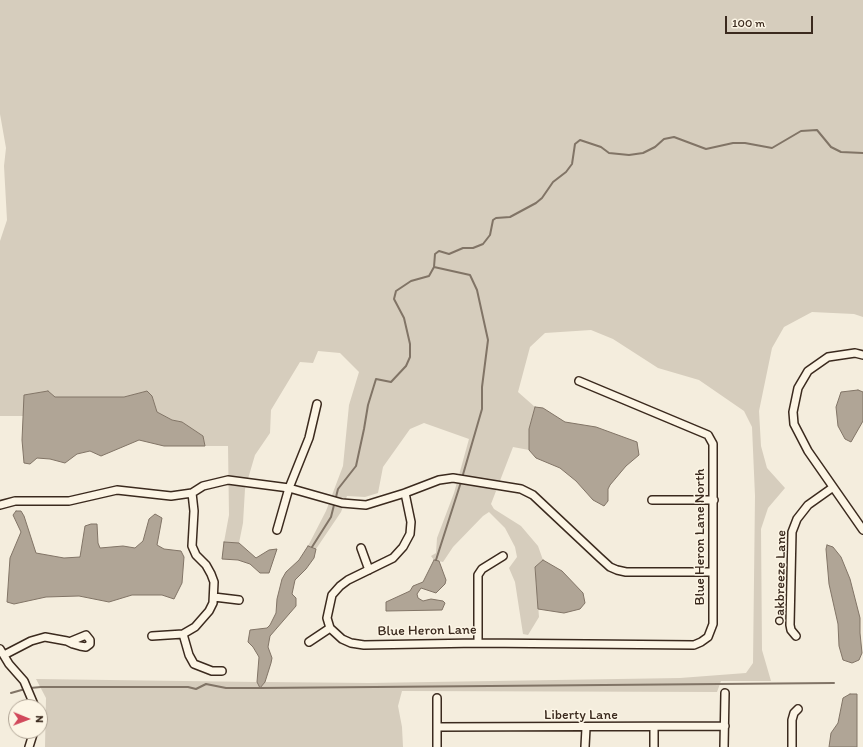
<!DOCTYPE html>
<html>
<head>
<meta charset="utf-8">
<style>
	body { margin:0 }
	#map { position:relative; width:863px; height:747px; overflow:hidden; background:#f4eddd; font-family:Itim,sans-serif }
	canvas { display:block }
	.north { position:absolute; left:8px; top:699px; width:40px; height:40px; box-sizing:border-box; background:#fcf5e5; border:1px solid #afa495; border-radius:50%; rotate:91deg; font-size:11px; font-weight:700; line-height:16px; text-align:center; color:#3b2a1e }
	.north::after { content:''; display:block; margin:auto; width:14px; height:18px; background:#d1495b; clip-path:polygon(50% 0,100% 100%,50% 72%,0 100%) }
	.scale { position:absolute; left:725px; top:16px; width:88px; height:18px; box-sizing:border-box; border:2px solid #3b2a1e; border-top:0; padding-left:5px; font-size:12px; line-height:14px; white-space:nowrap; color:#3b2a1e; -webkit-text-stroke:3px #fcf5e5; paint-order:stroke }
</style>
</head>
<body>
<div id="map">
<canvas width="863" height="747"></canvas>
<div class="north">N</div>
<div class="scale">100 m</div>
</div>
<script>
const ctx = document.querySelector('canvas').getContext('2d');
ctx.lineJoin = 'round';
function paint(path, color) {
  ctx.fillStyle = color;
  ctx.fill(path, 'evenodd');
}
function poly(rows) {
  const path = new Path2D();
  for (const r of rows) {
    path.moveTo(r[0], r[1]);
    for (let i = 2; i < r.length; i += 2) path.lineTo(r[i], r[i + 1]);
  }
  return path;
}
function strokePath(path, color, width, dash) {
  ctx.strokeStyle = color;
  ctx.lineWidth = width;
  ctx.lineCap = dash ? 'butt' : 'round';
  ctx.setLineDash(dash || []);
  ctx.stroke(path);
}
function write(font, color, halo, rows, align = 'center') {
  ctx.font = font + ' Itim,sans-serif';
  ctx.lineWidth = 3;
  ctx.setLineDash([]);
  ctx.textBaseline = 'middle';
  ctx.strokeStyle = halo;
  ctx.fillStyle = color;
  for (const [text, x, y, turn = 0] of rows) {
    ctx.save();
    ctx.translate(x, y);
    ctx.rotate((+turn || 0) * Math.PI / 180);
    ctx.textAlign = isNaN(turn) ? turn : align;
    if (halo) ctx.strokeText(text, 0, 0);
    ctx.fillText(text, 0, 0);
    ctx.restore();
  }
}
paint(poly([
	[0,0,863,0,863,317,854,314,812,312,784,327,772,348,759,411,761,446,767,468,785,488,768,508,761,529,762,650,771,681,721,681,717,692,402,691,398,706,402,727,403,747,45,747,46,698,36,679,257,682,260,688,265,682,369,683,680,678,746,673,753,663,755,496,752,427,744,411,699,380,658,368,613,339,591,330,545,333,530,347,518,392,535,407,529,429,529,450,513,447,491,504,494,509,521,526,538,546,543,560,535,567,539,617,528,635,523,634,515,582,509,568,517,557,515,547,505,528,489,512,483,516,453,547,443,562,434,560,431,556,436,553,437,538,454,493,469,439,424,423,410,429,383,467,378,493,365,497,347,496,341,512,316,549,308,546,326,511,343,466,349,405,359,372,340,353,318,351,313,363,300,362,271,410,270,433,255,455,245,489,243,523,239,543,224,542,229,515,228,446,205,446,203,436,182,422,172,420,157,412,152,396,147,391,124,397,55,397,48,391,24,395,24,416,0,416,0,241,7,220,4,166,6,148,0,114]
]), '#d6cdbd');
const water = poly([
	[858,390,863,392,863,421,851,442,845,439,838,426,836,407,841,392,858,390],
	[48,391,55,397,124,397,147,391,152,396,157,412,172,420,182,422,203,436,205,446,164,446,139,440,101,456,90,451,77,454,65,463,50,459,37,458,30,464,24,463,22,440,24,395,48,391],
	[535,407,543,408,565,422,596,427,637,442,639,455,626,466,610,485,608,489,608,501,604,506,593,500,576,481,560,468,536,458,529,450,529,429,535,407],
	[16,511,21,511,24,516,36,553,64,558,80,557,85,526,91,524,97,524,98,543,100,548,123,546,135,548,143,541,149,519,155,514,162,518,157,545,164,549,181,551,184,557,182,583,174,599,162,595,132,595,109,602,79,596,46,597,14,604,7,602,10,558,21,532,13,515,16,511],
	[224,542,239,543,256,558,269,550,277,549,269,573,260,573,250,564,238,560,222,559,224,542],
	[827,545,833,547,841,557,850,579,860,618,860,633,862,653,859,660,852,663,843,660,839,646,838,624,829,584,826,549,827,545],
	[308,546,316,549,314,558,306,569,295,580,292,594,296,598,296,606,270,636,268,647,272,658,271,663,265,682,260,688,257,682,259,657,253,647,248,642,250,630,267,628,270,625,276,613,277,599,282,579,286,572,299,560,308,546],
	[434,560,439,561,446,580,445,584,436,593,421,588,417,594,418,598,423,601,431,599,443,601,445,603,442,610,386,611,386,602,410,591,413,586,423,582,434,560],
	[543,560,562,571,583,593,585,603,580,609,564,613,538,609,535,567,543,560],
	[850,694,857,694,857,747,829,747,831,733,838,723,843,698,850,694]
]);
paint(water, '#b0a596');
strokePath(water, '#817466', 1);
strokePath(poly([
	[434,267,470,275,477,290,488,340,482,387,482,409,462,478],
	[312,547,331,517,338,489,356,466,364,429,368,405,376,379,391,382,406,366,410,357,410,344,404,318,394,299,396,291,411,281,429,276,434,267,435,254,439,251,449,254,463,248,473,248,483,244,490,235,493,220,496,218,510,217,536,203,542,198,553,182,566,172,572,164,575,144,580,140,601,147,609,153,629,155,643,153,655,147,664,139,674,137,706,149,733,143,745,143,772,148,801,131,817,130,831,147,841,152,863,153],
	[436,560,461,482],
	[30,688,41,687,188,687,196,689,206,684,226,688,260,688,834,683],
	[11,693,25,689]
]), '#817466', 2);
const street = poly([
	[863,355,855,353,828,357,808,371,798,388,793,412,794,424,808,451,863,530],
	[405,493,411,522,410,534,403,547,393,558,348,580,340,586,332,595,327,618,330,628,342,639,351,643,364,645,478,643,694,645,701,642,708,637,713,624,713,444,708,435,579,381],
	[652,500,714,500],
	[0,505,15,501,69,501,117,490,171,496,192,493,203,486,228,480,289,488,342,503,366,505,405,493,439,480,453,478,521,489,533,495,599,557,610,567,617,570,626,572,713,572],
	[277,530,289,488,309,438,317,404],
	[361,548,369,570],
	[214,597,239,600],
	[183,634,189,655,194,664,212,671,222,671],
	[152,636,183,634,195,627,209,611,213,603,214,582,211,574,206,565,196,555,192,546,194,511,192,493],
	[796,636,791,630,790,625,792,532,797,519,808,505,832,488],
	[309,642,330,628],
	[478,643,478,575,482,569,503,556],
	[0,649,9,664,24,681,35,707],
	[4,655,31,641,45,637,67,641,73,644,80,646,86,647,90,644,90,640,86,635,69,642],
	[437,727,725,726],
	[29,747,34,731],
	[437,747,437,698],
	[585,747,586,728],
	[654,747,654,727],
	[724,747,725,693],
	[792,747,792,720,794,713,798,709]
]);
strokePath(street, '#3b2a1e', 10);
strokePath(street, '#fcf5e5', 7);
write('14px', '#3b2a1e', '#fcf5e5', [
	["Blue Heron Lane North",700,537,-90],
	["Oakbreeze Lane",781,578,-89],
	["Blue Heron Lane",427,631,-1],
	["Liberty Lane",581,715]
]);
</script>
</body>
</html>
